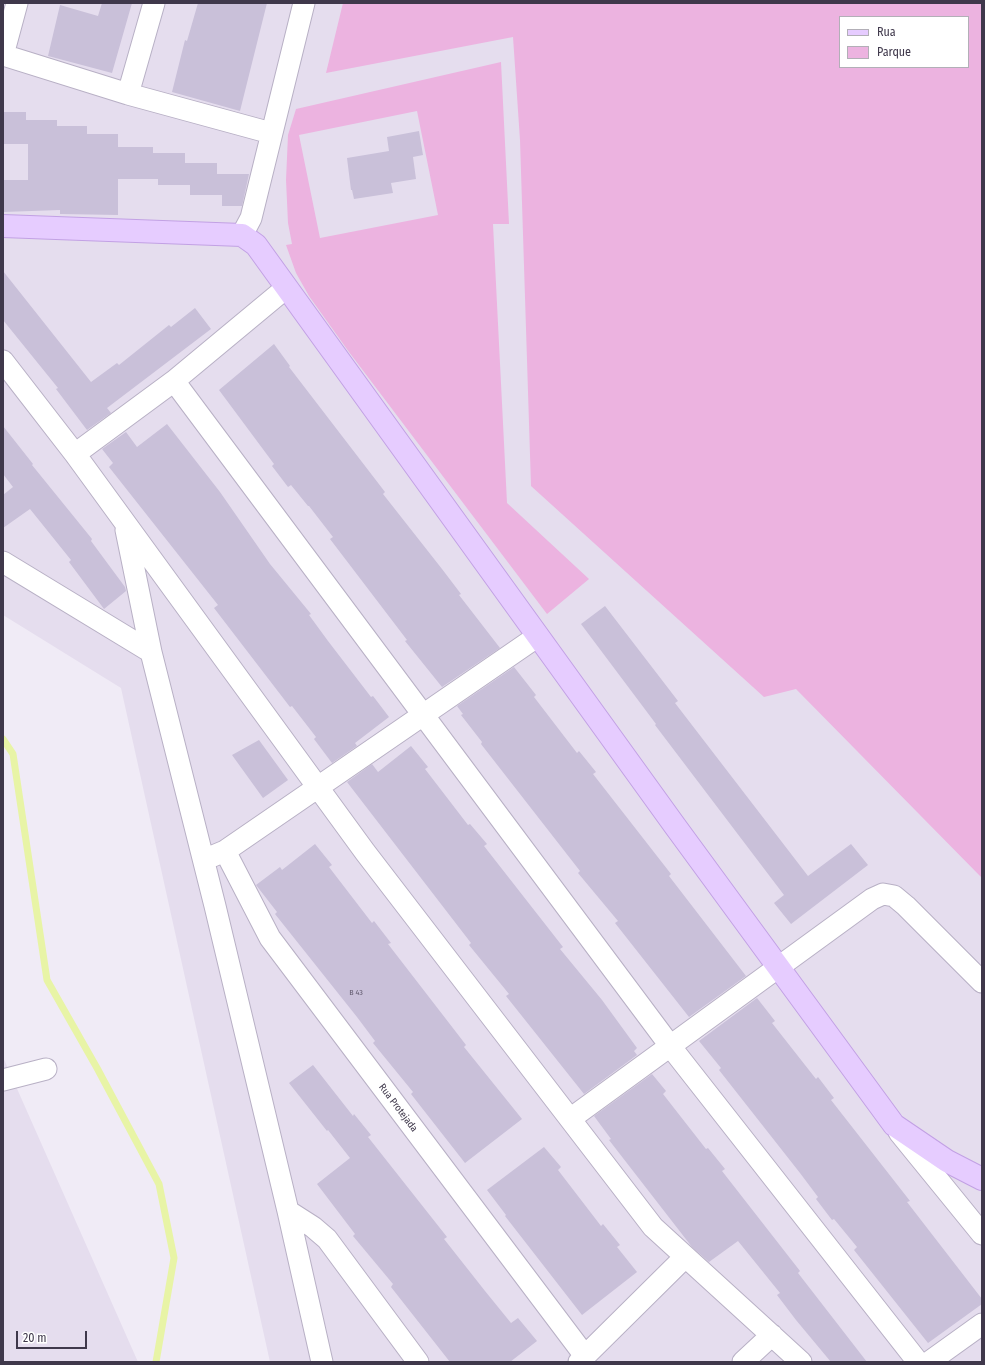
<!DOCTYPE html>
<html>
<head>
<meta charset="utf-8">
<style>
	body { margin:0 }
	#map { position:relative; width:985px; height:1365px; overflow:hidden; background:#f0ebf6; font-family:"Fira Sans Condensed",sans-serif }
	canvas { display:block }
	.frame { position:absolute; inset:0; border:4px solid #3f384b; pointer-events:none }
	.legend { position:absolute; left:839px; top:16px; width:130px; height:52px; box-sizing:border-box; background:#fff; border:1px solid #b2afb7; margin:0; padding:5px 7px; list-style:none; font-size:12px; color:#3f384b }
	.legend li { display:flex; align-items:center; gap:8px; height:20px }
	.legend b { width:20px; border:1px solid #b2afb7 }
	.scale { position:absolute; left:16px; top:1331px; width:71px; height:18px; box-sizing:border-box; border:2px solid #3f384b; border-top:0; padding-left:5px; font-size:12px; line-height:14px; white-space:nowrap; color:#3f384b; -webkit-text-stroke:3px #fff; paint-order:stroke }
</style>
</head>
<body>
<div id="map">
<canvas width="985" height="1365"></canvas>
<div class="frame"></div>
<ul class="legend">
<li><b style="height:5px;background:#e6ccff"></b>Rua</li>
<li><b style="height:11px;background:#ecb3e0"></b>Parque</li>
</ul>
<div class="scale">20 m</div>
</div>
<script>
const ctx = document.querySelector('canvas').getContext('2d');
ctx.lineJoin = 'round';
function paint(path, color) {
  ctx.fillStyle = color;
  ctx.fill(path, 'evenodd');
}
function poly(rows) {
  const path = new Path2D();
  for (const r of rows) {
    path.moveTo(r[0], r[1]);
    for (let i = 2; i < r.length; i += 2) path.lineTo(r[i], r[i + 1]);
  }
  return path;
}
function strokePath(path, color, width, dash) {
  ctx.strokeStyle = color;
  ctx.lineWidth = width;
  ctx.lineCap = dash ? 'butt' : 'round';
  ctx.setLineDash(dash || []);
  ctx.stroke(path);
}
function write(font, color, halo, rows, align = 'center') {
  ctx.font = font + ' "Fira Sans Condensed",sans-serif';
  ctx.lineWidth = 3;
  ctx.setLineDash([]);
  ctx.textBaseline = 'middle';
  ctx.strokeStyle = halo;
  ctx.fillStyle = color;
  for (const [text, x, y, turn = 0] of rows) {
    ctx.save();
    ctx.translate(x, y);
    ctx.rotate((+turn || 0) * Math.PI / 180);
    ctx.textAlign = isNaN(turn) ? turn : align;
    if (halo) ctx.strokeText(text, 0, 0);
    ctx.fillText(text, 0, 0);
    ctx.restore();
  }
}
paint(poly([
	[3,3,982,3,982,1362,270,1362,121,688,3,615],
	[840,17,968,17,968,67,840,67],
	[3,1057,138,1362,3,1362]
]), '#e5ddee');
paint(poly([
	[343,3,982,3,982,878,796,689,764,697,531,486,520,140,513,37,326,73],
	[840,17,968,17,968,67,840,67],
	[501,62,509,224,493,224,507,503,589,579,547,614,349,352,309,296,296,273,286,245,292,244,288,223,286,180,288,135,296,109],
	[417,111,438,215,320,238,299,135]
]), '#ecb3e0');
strokePath(poly([
	[3,739,13,754,47,980,97,1068,159,1184,174,1258,156,1362]
]), '#e8f4a6', 7);
paint(poly([
	[102,3,132,3,112,73,48,56,60,5,98,16],
	[198,3,267,3,240,111,172,92,185,40,187,41],
	[3,112,26,112,26,120,57,120,57,126,87,126,87,134,118,134,118,147,153,147,153,153,185,153,185,163,217,163,217,174,249,174,242,206,222,206,222,195,190,195,190,185,158,185,158,179,118,179,118,215,60,214,60,210,3,212,3,180,28,180,28,144,3,144],
	[419,131,423,155,413,157,416,179,391,183,393,193,354,199,352,190,351,190,347,158,389,151,387,137],
	[3,271,91,382,117,363,119,365,169,325,171,327,195,308,211,329,107,408,111,413,87,430,56,389,58,388,3,320],
	[274,344,290,366,289,367,385,492,383,494,442,569,461,594,459,595,500,648,442,687,405,641,407,640,330,539,333,537,309,506,308,506,291,485,288,487,272,466,274,464,219,390],
	[167,424,220,492,270,564,311,614,309,615,328,641,371,697,373,696,389,717,355,743,357,746,332,763,314,739,316,737,292,706,290,707,214,608,218,605,109,467,113,463,102,449,126,432,137,447],
	[3,426,33,464,32,465,92,539,91,541,125,587,126,591,104,609,69,562,71,560,30,509,3,528,3,495,13,487,3,474],
	[605,606,678,701,675,703,808,876,851,844,868,865,791,924,774,903,784,895,655,725,656,724,581,624],
	[514,667,536,695,534,697,577,753,579,751,596,772,593,774,671,874,669,876,746,976,689,1017,615,923,618,921,578,873,580,871,481,744,482,742,461,715,463,714,457,706],
	[259,740,288,780,263,798,232,755],
	[411,746,428,767,425,769,468,825,470,824,487,844,484,846,563,947,560,949,602,1000,637,1048,634,1051,637,1055,584,1094,506,996,509,994,469,945,471,943,347,782,372,764,378,772],
	[315,844,332,865,329,867,372,923,374,921,391,943,388,944,466,1045,464,1047,522,1119,465,1163,411,1094,413,1092,373,1043,375,1041,357,1017,275,914,277,912,256,885,280,867,282,870],
	[757,998,775,1021,772,1023,816,1079,818,1077,834,1098,831,1100,910,1201,907,1202,982,1299,982,1304,928,1343,854,1250,857,1247,834,1219,832,1220,816,1199,818,1197,800,1173,719,1070,721,1068,699,1041],
	[313,1065,353,1116,354,1114,371,1135,368,1137,447,1237,444,1239,485,1291,511,1323,518,1318,537,1341,510,1362,450,1362,391,1287,393,1284,353,1236,355,1234,317,1184,350,1158,328,1130,327,1131,289,1083],
	[652,1074,666,1091,663,1094,706,1149,708,1148,725,1169,722,1171,800,1271,798,1273,867,1362,831,1362,796,1320,777,1295,780,1293,738,1241,709,1262,692,1247,609,1140,611,1139,594,1116],
	[544,1147,561,1167,558,1170,601,1226,603,1224,620,1245,617,1247,637,1272,582,1315,505,1216,506,1215,487,1190]
]), '#c9c0d9');
const street = poly([
	[3,55,128,94,271,133],
	[3,55,17,3],
	[128,94,154,3],
	[242,235,251,218,304,3],
	[3,361,75,454,365,852,653,1227,801,1362],
	[174,381,674,1051,918,1362],
	[75,454,174,381,286,288],
	[126,530,151,652,215,906,288,1211,322,1362],
	[3,562,151,652],
	[225,851,270,938,585,1356],
	[213,856,225,851,538,636],
	[3,1080,46,1069],
	[570,1119,872,899,883,894,894,896,906,906,982,982],
	[899,1132,982,1234],
	[288,1211,313,1227,327,1239,418,1362],
	[579,1362,685,1257],
	[743,1362,772,1335],
	[929,1362,982,1324]
]);
const secondary = poly([
	[3,226,242,235,256,245,675,826,894,1125,947,1161,982,1179]
]);
strokePath(street, '#b8b0c5', 23);
strokePath(secondary, '#c2a1e4', 24);
strokePath(street, '#fff', 21);
strokePath(secondary, '#e6ccff', 22);
write('8px', '#625a6e', null, [
	["B 43",356,993]
]);
write('10px', '#3f384b', '#fff', [
	["Rua Protejada",398,1108,53]
]);
</script>
</body>
</html>
